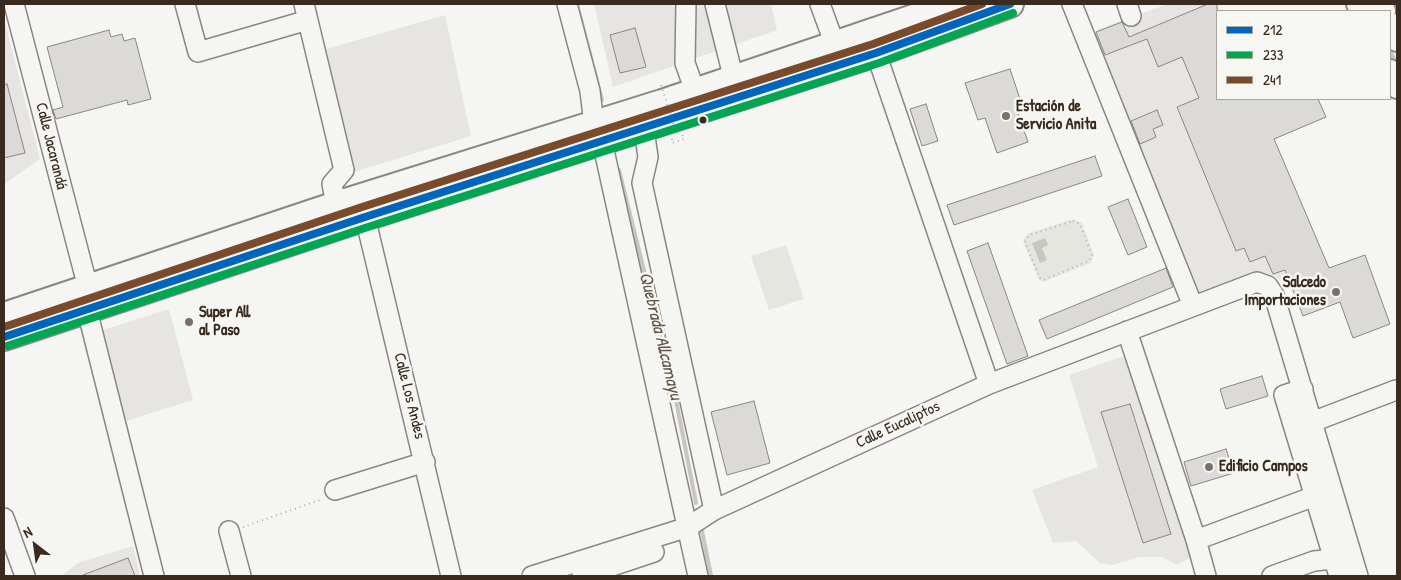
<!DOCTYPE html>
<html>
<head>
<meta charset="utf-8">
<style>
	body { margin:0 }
	#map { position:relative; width:1401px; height:580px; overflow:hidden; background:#f5f5f3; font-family:"Patrick Hand",sans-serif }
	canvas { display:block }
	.frame { position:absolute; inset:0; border:5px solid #3b2a1e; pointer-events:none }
	.legend { position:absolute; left:1216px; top:10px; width:175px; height:90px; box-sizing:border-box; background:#f6f6f2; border:1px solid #aba49d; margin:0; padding:6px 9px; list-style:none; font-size:15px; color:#3b2a1e }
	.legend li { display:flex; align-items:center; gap:10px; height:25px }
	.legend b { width:25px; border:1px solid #aba49d }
	.north { position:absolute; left:10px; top:520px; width:50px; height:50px; -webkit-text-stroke:4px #f6f6f2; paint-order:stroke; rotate:330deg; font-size:14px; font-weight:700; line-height:20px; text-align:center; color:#3b2a1e }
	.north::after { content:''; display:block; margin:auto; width:18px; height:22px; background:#3b2a1e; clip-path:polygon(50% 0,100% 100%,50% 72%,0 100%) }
</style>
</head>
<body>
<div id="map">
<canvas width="1401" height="580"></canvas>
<div class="frame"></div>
<ul class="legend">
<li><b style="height:6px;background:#0065bd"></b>212</li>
<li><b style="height:6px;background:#00a651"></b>233</li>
<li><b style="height:6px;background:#7a4b2a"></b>241</li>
</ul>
<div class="north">N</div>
</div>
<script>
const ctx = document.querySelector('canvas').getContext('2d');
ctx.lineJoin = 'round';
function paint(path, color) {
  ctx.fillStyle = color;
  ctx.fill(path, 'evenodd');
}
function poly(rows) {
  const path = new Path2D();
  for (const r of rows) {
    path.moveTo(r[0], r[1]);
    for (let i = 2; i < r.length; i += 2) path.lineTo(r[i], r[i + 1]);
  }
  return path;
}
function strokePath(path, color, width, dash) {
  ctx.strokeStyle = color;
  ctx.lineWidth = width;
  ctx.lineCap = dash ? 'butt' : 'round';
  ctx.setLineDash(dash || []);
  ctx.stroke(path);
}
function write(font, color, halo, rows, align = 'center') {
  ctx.font = font + ' "Patrick Hand",sans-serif';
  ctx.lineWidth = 5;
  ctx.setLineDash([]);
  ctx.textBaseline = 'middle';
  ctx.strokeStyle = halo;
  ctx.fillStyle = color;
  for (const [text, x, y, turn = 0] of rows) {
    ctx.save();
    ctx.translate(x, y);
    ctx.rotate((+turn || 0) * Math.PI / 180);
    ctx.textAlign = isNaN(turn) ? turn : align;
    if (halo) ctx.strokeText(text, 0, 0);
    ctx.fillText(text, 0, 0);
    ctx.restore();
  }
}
paint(poly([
	[594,4,771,4,777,30,613,87],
	[1168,4,1217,4,1220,11,1217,11,1217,99,1257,99,1329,268,1285,286,1278,278,1263,273,1251,275,1200,296,1196,295,1091,38,1099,29],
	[445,15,471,136,354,172,326,49],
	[4,19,40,159,4,184],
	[169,309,193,400,126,421,103,330],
	[1121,357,1130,359,1192,557,1177,565,1162,557,1139,557,1112,565,1100,563,1076,541,1053,543,1032,490,1098,467,1069,375],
	[133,546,140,576,61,576,78,563]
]), '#e7e5e2');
paint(poly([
	[1073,219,1082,223,1094,255,1091,263,1043,282,1039,280,1023,242,1025,237,1029,233],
	[786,245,804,299,769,310,751,256]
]), '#e6e6e1');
paint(poly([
	[1045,238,1048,245,1042,248,1047,260,1040,263,1032,243]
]), '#c9c5bf');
strokePath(poly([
	[577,4,602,100],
	[1390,50,1397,66],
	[619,170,675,395,696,503],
	[702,531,711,576]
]), '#c9c5bf', 4);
const building = poly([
	[1208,4,1217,4,1217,99,1318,99,1326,117,1274,139,1329,268,1365,255,1390,324,1353,338,1340,302,1303,316,1285,270,1273,274,1265,256,1250,262,1244,248,1236,251,1177,107,1199,98,1182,57,1158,67,1147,39,1105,55,1096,32,1122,22,1129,37,1208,4],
	[635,28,646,67,620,73,610,35,635,28],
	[109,30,111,37,122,34,124,41,135,38,151,99,128,105,127,100,56,119,53,110,63,107,47,47,109,30],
	[1010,69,1022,105,1016,107,1028,142,997,153,985,118,978,120,965,83,1010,69],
	[7,84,25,153,4,158,4,85,7,84],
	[926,104,938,141,922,146,910,109,926,104],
	[1157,110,1163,125,1153,129,1156,137,1140,144,1131,121,1157,110],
	[1095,156,1102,176,954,225,947,205,1095,156],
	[1128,199,1147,247,1128,255,1108,207,1128,199],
	[988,243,1028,356,1007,364,967,251,988,243],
	[1166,268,1173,287,1047,339,1039,320,1166,268],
	[1262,376,1268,396,1226,409,1220,389,1262,376],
	[754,401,770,463,727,475,711,412,754,401],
	[1130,404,1171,534,1143,543,1101,412,1130,404],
	[1226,449,1234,473,1191,486,1184,462,1226,449],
	[128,558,135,576,83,576,83,575,128,558]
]);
paint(building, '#dbdad8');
strokePath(building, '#8a8683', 1);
const minor = poly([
	[14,4,88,288],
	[185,4,198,52,308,20],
	[304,4,344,170,332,184,336,205],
	[567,4,590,91,594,124],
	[686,4,685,63,695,91],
	[715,4,734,80],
	[820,4,835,45],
	[1072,4,1193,306],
	[1127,4,1131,16],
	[876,53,989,384],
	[644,129,648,157,642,183,714,510],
	[602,141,698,576],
	[365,217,451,576],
	[87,310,154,576],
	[1127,331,1196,540,1206,576],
	[1303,389,1284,395,1339,576],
	[1312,422,1396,390],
	[335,490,425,462],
	[4,518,25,576],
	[229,531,241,576],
	[1196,540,1315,496],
	[532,576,688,527,714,510,989,384,1257,282,1268,286,1274,295,1358,576],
	[582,576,654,552],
	[1272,576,1314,561,1334,559]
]);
const major = poly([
	[1358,4,1362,11],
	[1381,4,1384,11],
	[1390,24,1397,40],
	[1390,71,1397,87]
]);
const highway = poly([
	[4,316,336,205,662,103,955,4],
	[4,337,365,217,876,53,1010,4]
]);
strokePath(minor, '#8a8683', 22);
strokePath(major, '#8a8683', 26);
strokePath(highway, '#8a8683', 30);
strokePath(poly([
	[672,139,672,143,684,139,682,134],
	[1073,221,1080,224,1092,255,1089,261,1043,280,1040,278,1025,242,1027,238,1030,235,1073,221],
	[243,527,323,499]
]), '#b2b0ae', 2, [1, 4]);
strokePath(minor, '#f5f5f3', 19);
strokePath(major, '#f5f5f3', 22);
strokePath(highway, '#f5f5f3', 26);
strokePath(poly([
	[661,85,678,137]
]), '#b2b0ae', 2, [1, 4]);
strokePath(poly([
	[4,337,365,217,876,53,1010,4]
]), '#0065bd', 8);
strokePath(poly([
	[7,346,368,227,879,63,1013,13]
]), '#00a651', 8);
strokePath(poly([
	[4,327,362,207,873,44,982,4]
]), '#7a4b2a', 8);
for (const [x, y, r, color] of [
	[1006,116,5,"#7c7169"],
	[703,120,4.5,"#3b2a1e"],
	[1336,292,5,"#7c7169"],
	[189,322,5,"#7c7169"],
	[1209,467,5,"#7c7169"]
]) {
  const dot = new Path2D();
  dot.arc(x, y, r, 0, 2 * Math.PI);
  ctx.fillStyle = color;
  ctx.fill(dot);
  strokePath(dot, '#f6f6f2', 2);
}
write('bold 16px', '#3b2a1e', '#f6f6f2', [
	["Estación de",1016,107],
	["Servicio Anita",1016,125],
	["Salcedo",1326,283,"right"],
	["Importaciones",1326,301,"right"],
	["Super All",199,313],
	["al Paso",199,331],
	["Edificio Campos",1219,467]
], 'left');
write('16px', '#3b2a1e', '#f6f6f2', [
	["Calle Jacarandá",51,146,76],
	["Calle Los Andes",409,396,76],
	["Calle Eucaliptos",898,425,-25]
]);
write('italic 18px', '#605248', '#f6f6f2', [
	["Quebrada Allcamayu",660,336,76]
]);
</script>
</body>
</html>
